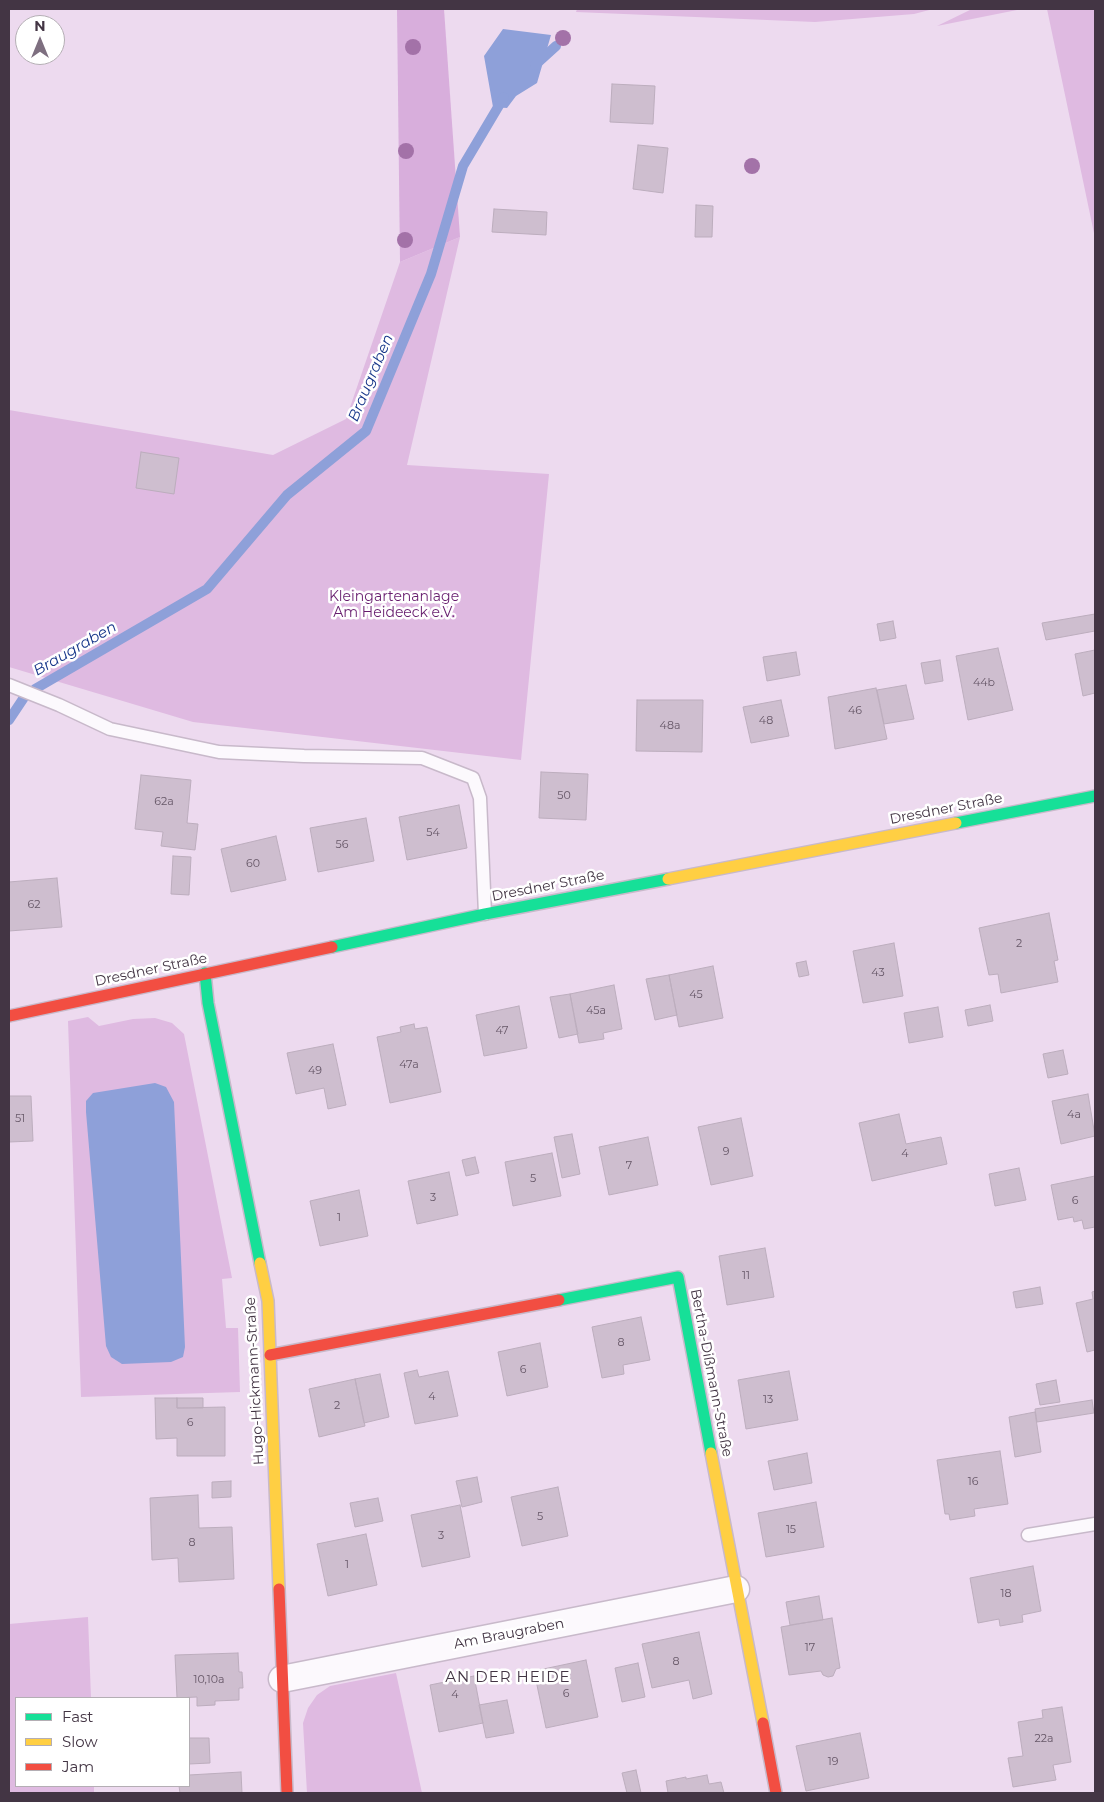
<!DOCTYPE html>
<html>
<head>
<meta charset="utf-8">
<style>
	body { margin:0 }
	#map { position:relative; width:1104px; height:1802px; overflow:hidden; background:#eddaef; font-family:Montserrat,sans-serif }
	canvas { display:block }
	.frame { position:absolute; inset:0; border:10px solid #433544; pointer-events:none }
	.legend { position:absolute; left:15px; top:1697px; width:175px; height:90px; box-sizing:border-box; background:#fff; border:1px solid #b4aeb4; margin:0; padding:6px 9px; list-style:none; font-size:15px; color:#433544 }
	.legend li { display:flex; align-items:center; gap:10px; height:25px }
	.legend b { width:25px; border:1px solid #b4aeb4 }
	.north { position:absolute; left:15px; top:15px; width:50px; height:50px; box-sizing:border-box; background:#fff; border:1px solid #b4aeb4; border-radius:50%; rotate:0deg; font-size:14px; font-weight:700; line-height:20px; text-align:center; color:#433544 }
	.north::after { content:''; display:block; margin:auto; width:18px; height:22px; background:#7e6f80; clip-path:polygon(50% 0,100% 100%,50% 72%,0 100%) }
</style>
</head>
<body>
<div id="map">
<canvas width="1104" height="1802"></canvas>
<div class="frame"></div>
<ul class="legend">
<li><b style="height:6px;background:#16e098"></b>Fast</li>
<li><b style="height:6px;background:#ffcf43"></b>Slow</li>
<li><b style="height:6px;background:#f24e42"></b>Jam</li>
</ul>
<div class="north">N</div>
</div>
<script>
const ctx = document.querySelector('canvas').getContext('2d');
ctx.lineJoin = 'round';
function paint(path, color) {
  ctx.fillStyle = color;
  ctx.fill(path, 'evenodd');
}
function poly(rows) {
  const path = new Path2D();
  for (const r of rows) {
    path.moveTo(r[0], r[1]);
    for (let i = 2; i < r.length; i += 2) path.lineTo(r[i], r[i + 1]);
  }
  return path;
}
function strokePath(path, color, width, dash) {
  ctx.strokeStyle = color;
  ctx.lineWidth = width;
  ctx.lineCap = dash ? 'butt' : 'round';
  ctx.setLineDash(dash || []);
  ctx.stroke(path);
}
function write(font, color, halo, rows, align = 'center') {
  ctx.font = font + ' Montserrat,sans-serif';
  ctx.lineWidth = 5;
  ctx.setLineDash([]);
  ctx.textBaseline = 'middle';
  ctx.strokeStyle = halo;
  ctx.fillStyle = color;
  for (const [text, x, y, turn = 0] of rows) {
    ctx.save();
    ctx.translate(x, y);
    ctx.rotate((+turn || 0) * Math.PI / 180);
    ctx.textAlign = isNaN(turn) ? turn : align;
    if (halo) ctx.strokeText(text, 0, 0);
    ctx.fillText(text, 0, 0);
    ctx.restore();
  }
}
paint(poly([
	[577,9,933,9,914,14,815,22,576,12],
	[972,9,1022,9,937,26],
	[1047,9,1095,9,1095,238],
	[460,237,407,465,549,474,521,760,193,722,9,667,9,410,273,455,346,419,400,262],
	[88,1017,99,1026,133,1019,155,1018,172,1023,184,1034,232,1278,222,1279,226,1328,238,1328,240,1392,81,1397,68,1021],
	[88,1617,91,1698,16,1698,16,1786,94,1786,94,1793,9,1793,9,1624],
	[396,1673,422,1793,307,1793,303,1723,308,1708,317,1695,330,1686]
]), '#dfbae1');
paint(poly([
	[397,9,444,9,460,237,400,262]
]), '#d8aedc');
paint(poly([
	[503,29,551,35,537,83,516,96,507,108,493,107,484,56],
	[155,1083,166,1087,174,1102,185,1347,183,1357,171,1362,122,1364,111,1357,106,1346,86,1112,86,1101,93,1093]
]), '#8ea0d9');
strokePath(poly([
	[535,65,556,46],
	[35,689,207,589,287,495,366,431,431,274,463,166,504,97],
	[9,720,25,696]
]), '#8ea0d9', 10);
const building = poly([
	[612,84,655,86,653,124,610,122,612,84],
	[638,145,668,148,663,193,633,189,638,145],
	[696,205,713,206,712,237,695,237,696,205],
	[494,209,547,212,546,235,492,232,494,209],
	[141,452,179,458,174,494,136,488,141,452],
	[1095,614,1095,631,1046,640,1042,623,1095,614],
	[893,621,896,638,880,641,877,624,893,621],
	[998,648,1013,710,968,720,956,656,998,648],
	[1095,650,1095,693,1083,696,1075,654,1095,650],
	[796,652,800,675,767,681,763,657,796,652],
	[940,660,943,681,925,684,921,663,940,660],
	[906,685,914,719,884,724,877,690,906,685],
	[876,688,887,739,835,749,828,697,876,688],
	[637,700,703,700,702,752,636,751,637,700],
	[781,700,789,736,751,743,743,707,781,700],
	[541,772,588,774,586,820,539,818,541,772],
	[141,775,191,780,187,823,198,824,195,850,161,846,163,832,135,829,141,775],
	[459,805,467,848,407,860,399,817,459,805],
	[366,818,374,861,318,872,310,828,366,818],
	[276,836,286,880,231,892,221,849,276,836],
	[173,856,191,857,189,895,171,894,173,856],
	[57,878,62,927,9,931,9,882,57,878],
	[1049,913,1058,960,1054,961,1058,982,1001,993,998,974,989,975,979,928,1049,913],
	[894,943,903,996,863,1003,853,951,894,943],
	[806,961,809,975,799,977,796,963,806,961],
	[713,966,723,1018,679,1027,669,975,713,966],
	[669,975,677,1015,655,1020,646,979,669,975],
	[614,985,622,1029,603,1033,604,1039,579,1043,570,994,614,985],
	[570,994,578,1034,559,1038,550,997,570,994],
	[990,1005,993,1021,968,1026,965,1010,990,1005],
	[519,1006,527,1048,484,1056,476,1015,519,1006],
	[938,1007,943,1037,909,1043,904,1013,938,1007],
	[414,1024,415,1029,427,1027,441,1092,390,1103,377,1037,401,1032,400,1027,414,1024],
	[333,1044,346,1105,328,1109,324,1088,296,1094,287,1053,333,1044],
	[1063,1050,1068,1074,1048,1078,1043,1054,1063,1050],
	[1088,1094,1095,1136,1061,1144,1052,1101,1088,1094],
	[9,1096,31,1096,33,1141,9,1142,9,1096],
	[899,1114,906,1144,941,1137,947,1164,872,1181,859,1123,899,1114],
	[741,1118,753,1176,711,1185,698,1127,741,1118],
	[572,1134,580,1174,562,1178,554,1137,572,1134],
	[648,1137,658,1185,609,1195,599,1147,648,1137],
	[552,1153,561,1196,513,1206,505,1162,552,1153],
	[475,1157,479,1173,466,1176,462,1160,475,1157],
	[1019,1168,1026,1200,995,1206,989,1174,1019,1168],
	[449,1172,458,1215,417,1224,408,1181,449,1172],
	[1095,1176,1095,1227,1084,1229,1082,1220,1074,1222,1073,1217,1058,1220,1051,1185,1095,1176],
	[359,1190,368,1236,320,1246,310,1201,359,1190],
	[765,1248,774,1297,727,1305,719,1256,765,1248],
	[1040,1287,1043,1304,1016,1308,1013,1292,1040,1287],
	[1095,1291,1095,1350,1087,1352,1076,1303,1093,1299,1092,1292,1095,1291],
	[641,1317,650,1360,623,1365,624,1374,602,1378,592,1327,641,1317],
	[540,1343,548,1387,507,1396,498,1352,540,1343],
	[417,1370,419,1377,448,1371,458,1416,415,1424,404,1373,417,1370],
	[789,1371,798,1420,746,1429,738,1380,789,1371],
	[380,1374,389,1417,364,1423,355,1379,380,1374],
	[355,1379,365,1426,319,1437,309,1389,355,1379],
	[1056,1380,1060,1402,1040,1405,1036,1384,1056,1380],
	[155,1398,177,1398,177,1408,225,1407,225,1456,177,1456,177,1438,156,1439,155,1398],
	[177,1398,203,1398,203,1408,177,1408,177,1398],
	[1092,1400,1094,1413,1037,1422,1035,1409,1092,1400],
	[1035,1412,1041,1452,1015,1457,1009,1417,1035,1412],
	[1000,1451,1008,1504,974,1509,975,1516,950,1520,949,1514,945,1514,937,1460,1000,1451],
	[807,1453,812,1483,774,1490,768,1461,807,1453],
	[477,1477,482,1502,462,1507,456,1481,477,1477],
	[231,1481,231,1497,212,1498,212,1482,231,1481],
	[558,1487,568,1536,522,1546,511,1497,558,1487],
	[198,1495,199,1528,232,1527,234,1579,179,1582,178,1558,152,1560,150,1498,198,1495],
	[378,1498,383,1521,355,1527,350,1503,378,1498],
	[816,1502,824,1547,766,1557,758,1513,816,1502],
	[460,1505,470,1557,422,1567,411,1515,460,1505],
	[366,1534,377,1585,328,1596,317,1544,366,1534],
	[1033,1566,1041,1611,1022,1615,1023,1622,1000,1626,999,1619,978,1623,970,1578,1033,1566],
	[819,1596,823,1620,790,1625,786,1602,819,1596],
	[832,1618,840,1668,836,1669,833,1676,828,1677,823,1675,821,1671,789,1675,781,1627,832,1618],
	[699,1632,712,1694,693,1699,689,1680,652,1688,642,1644,699,1632],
	[238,1653,239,1672,242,1672,243,1688,239,1688,239,1700,215,1701,215,1705,197,1706,197,1697,177,1698,175,1655,238,1653],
	[586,1660,598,1717,546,1728,534,1671,586,1660],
	[638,1663,645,1697,622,1702,615,1668,638,1663],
	[474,1676,483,1723,439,1732,430,1685,474,1676],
	[507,1700,514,1733,486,1738,479,1705,507,1700],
	[1062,1707,1071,1762,1053,1765,1056,1780,1013,1787,1008,1758,1023,1756,1018,1722,1043,1718,1042,1710,1062,1707],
	[860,1733,869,1778,806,1791,796,1746,860,1733],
	[189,1738,209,1738,210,1763,189,1764,189,1738],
	[636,1770,641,1793,627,1793,622,1773,636,1770],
	[241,1772,242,1793,180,1793,179,1786,189,1786,189,1775,241,1772],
	[707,1775,709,1784,721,1782,724,1793,668,1793,666,1781,686,1777,686,1779,707,1775]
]);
paint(building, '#cebecf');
strokePath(building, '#bcadbd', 1);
const lane = poly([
	[9,685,59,705,110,729,219,752,304,756,422,758,473,778,480,798,485,914],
	[1028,1535,1095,1524]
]);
const street = poly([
	[282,1679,736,1589]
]);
const fast = poly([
	[956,823,1095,796],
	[332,947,485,914,668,879],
	[205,973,208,1003,260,1263],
	[559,1300,678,1277,711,1453]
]);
const slow = poly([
	[668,879,956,823],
	[260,1263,268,1301,279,1589],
	[711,1453,763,1723]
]);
const jam = poly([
	[9,1016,332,947],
	[270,1355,559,1300],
	[279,1589,287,1793],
	[763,1723,776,1793]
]);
strokePath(lane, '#c8b9ca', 15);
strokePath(street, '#c8b9ca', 29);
strokePath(fast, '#c8b9ca', 14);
strokePath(slow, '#c8b9ca', 14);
strokePath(jam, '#c8b9ca', 14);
strokePath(lane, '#fcf9fd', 12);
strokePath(street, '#fcf9fd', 26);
strokePath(fast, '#16e098', 11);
strokePath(slow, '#ffcf43', 11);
strokePath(jam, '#f24e42', 11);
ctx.fillStyle = '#a372a8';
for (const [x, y] of [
	[563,38],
	[413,47],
	[406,151],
	[752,166],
	[405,240]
]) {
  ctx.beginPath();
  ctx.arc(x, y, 8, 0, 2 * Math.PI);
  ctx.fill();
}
write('11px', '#665767', null, [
	["44b",984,683],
	["46",855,711],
	["48",766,721],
	["48a",670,726],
	["50",564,796],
	["62a",164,802],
	["54",433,833],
	["56",342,845],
	["60",253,864],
	["62",34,905],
	["2",1019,944],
	["43",878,973],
	["45",696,995],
	["45a",596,1011],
	["47",502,1031],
	["47a",409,1065],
	["49",315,1071],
	["4a",1074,1115],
	["51",20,1119],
	["9",726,1152],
	["4",905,1154],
	["7",629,1166],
	["5",533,1179],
	["3",433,1198],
	["6",1075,1201],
	["1",339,1218],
	["11",746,1276],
	["8",621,1343],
	["6",523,1370],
	["4",432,1397],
	["13",768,1400],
	["2",337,1406],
	["6",190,1423],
	["16",973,1482],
	["5",540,1517],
	["15",791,1530],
	["3",441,1536],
	["8",192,1543],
	["1",347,1565],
	["18",1006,1594],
	["17",810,1648],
	["8",676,1662],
	["10,10a",209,1680],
	["6",566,1694],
	["4",455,1695],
	["22a",1044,1739],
	["19",833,1762]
]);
write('14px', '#661c6d', '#fff', [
	["Kleingartenanlage",394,597],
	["Am Heideeck e.V.",394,613]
]);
write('14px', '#433544', '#fff', [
	["Dresdner Straße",946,809,-11],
	["Dresdner Straße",548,886,-11],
	["Dresdner Straße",151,970,-12],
	["Bertha-Dißmann-Straße",711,1373,79],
	["Hugo-Hickmann-Straße",255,1381,-93],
	["Am Braugraben",509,1634,-11]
]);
write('italic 15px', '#153589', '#fff', [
	["Braugraben",371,378,-67],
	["Braugraben",75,649,-30]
]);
ctx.letterSpacing = '1px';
write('15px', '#433544', '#fff', [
	["AN DER HEIDE",508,1678]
]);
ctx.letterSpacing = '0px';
</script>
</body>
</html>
